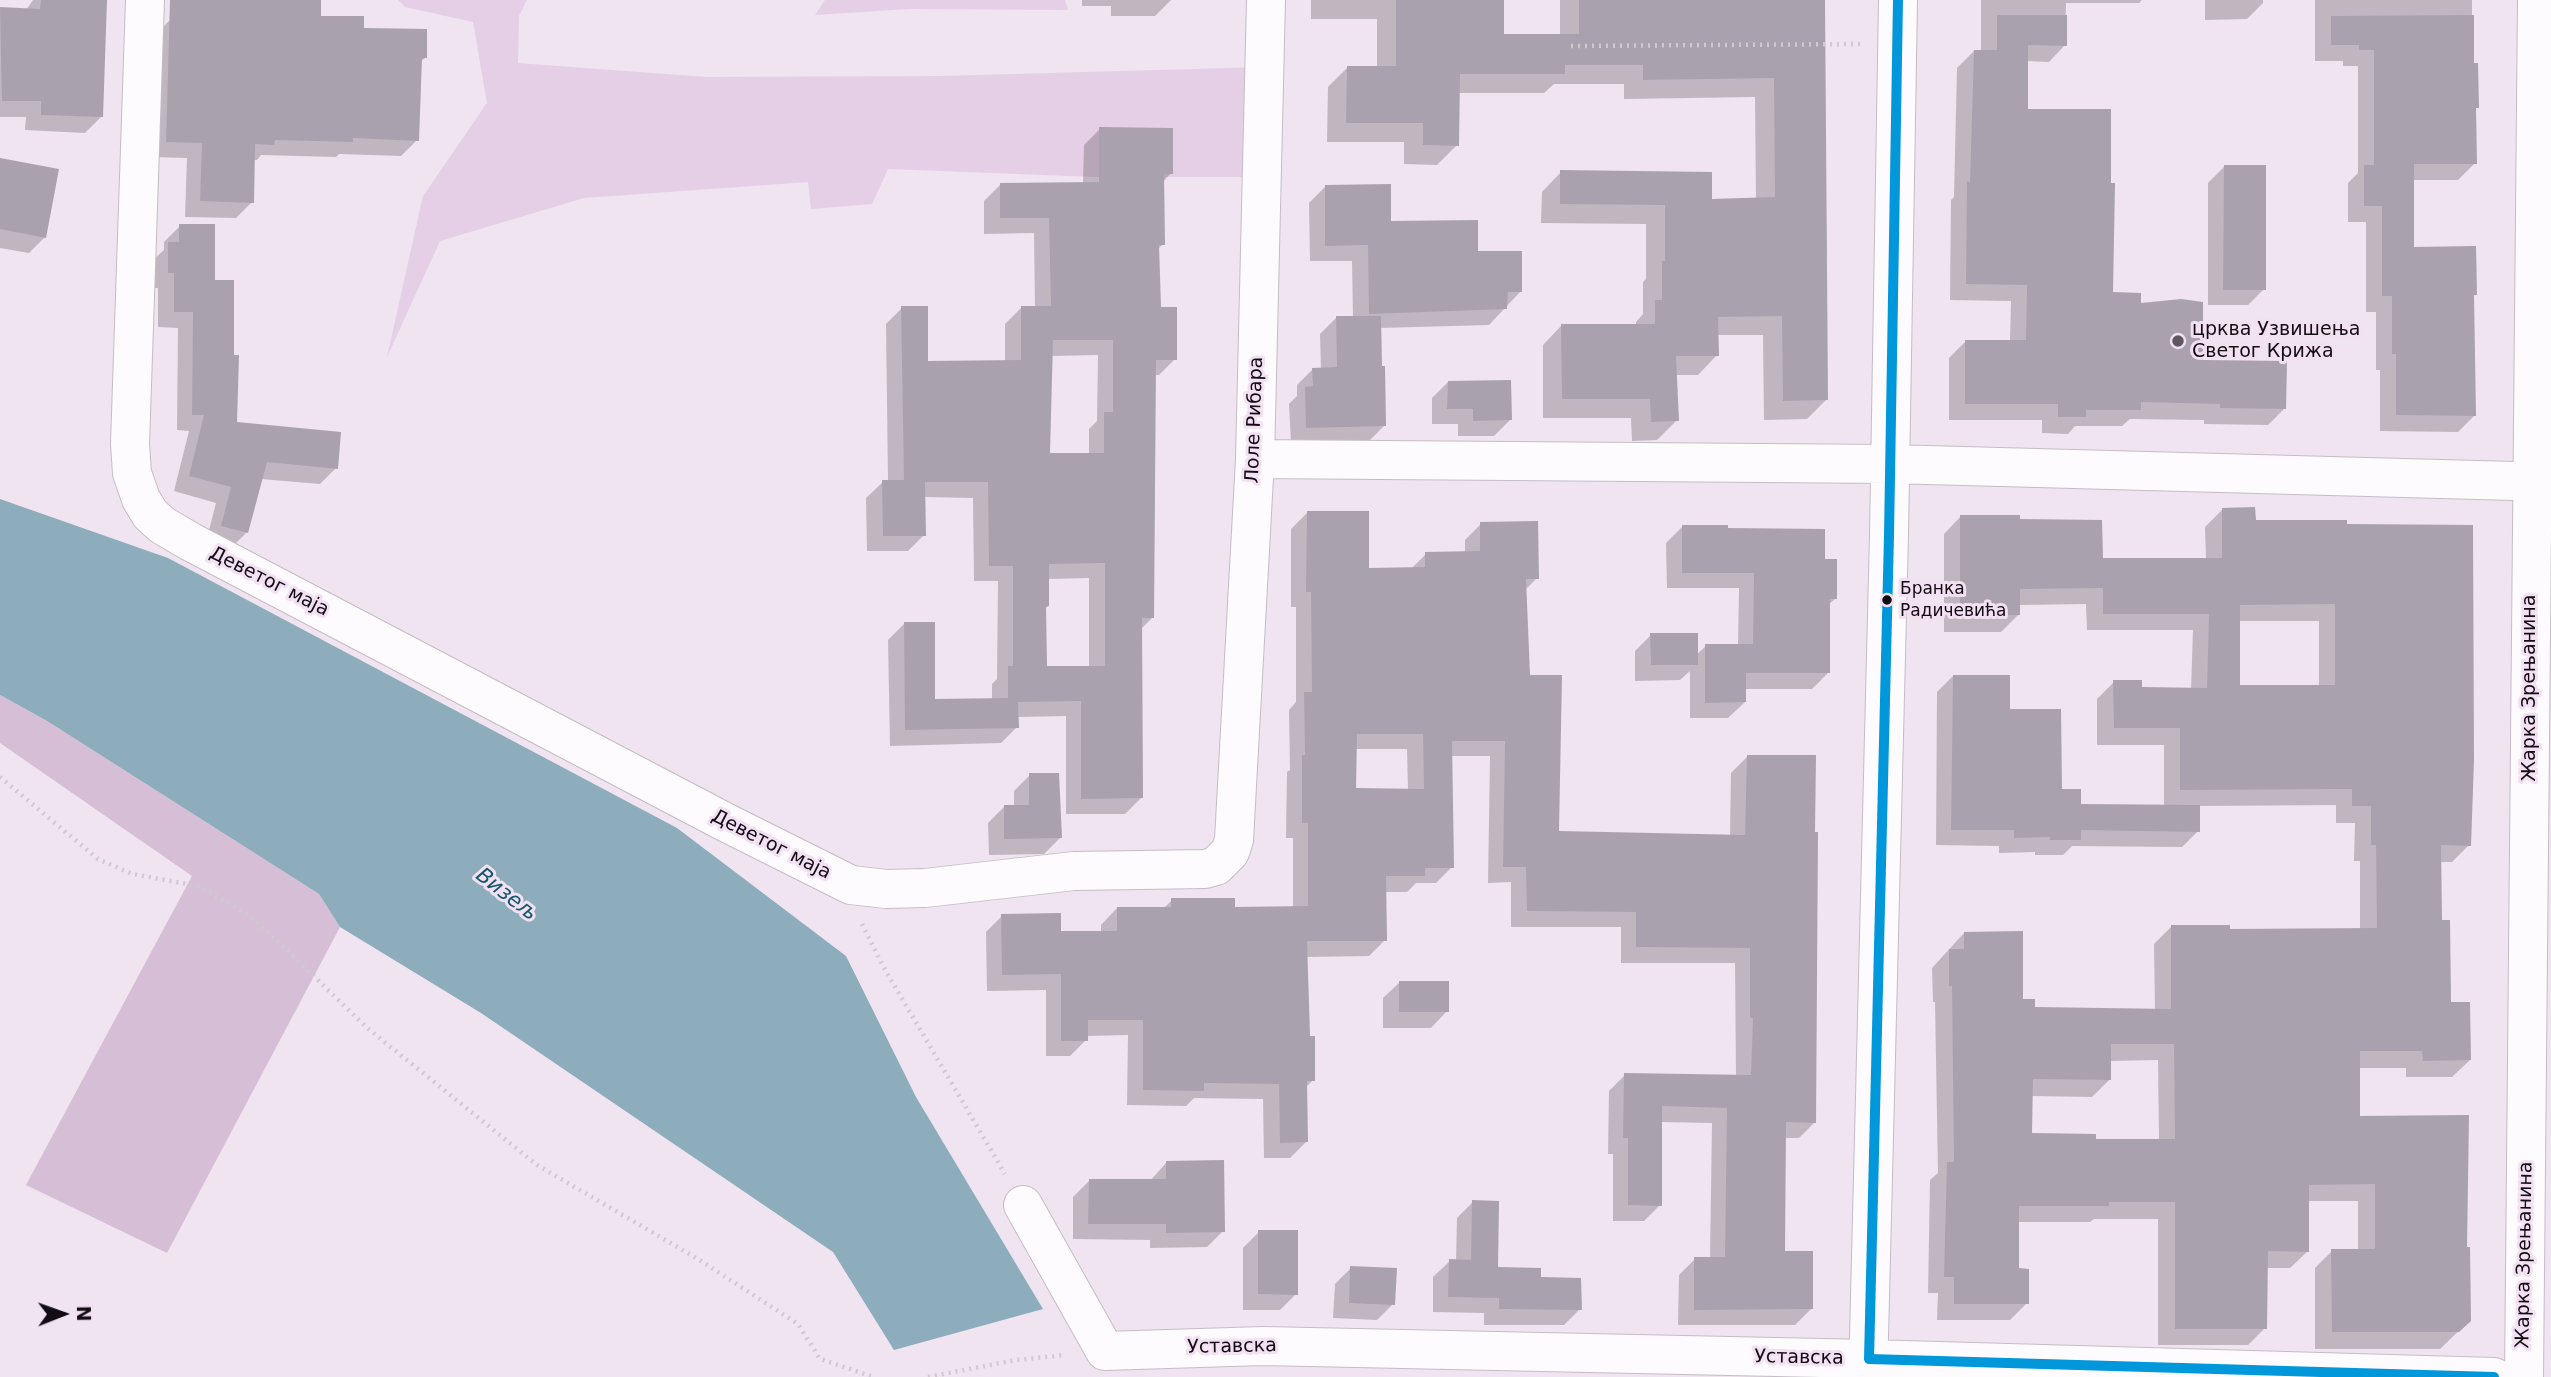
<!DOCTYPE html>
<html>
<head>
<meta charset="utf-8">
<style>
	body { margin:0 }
	#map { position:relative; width:2551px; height:1377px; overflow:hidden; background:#efe4ef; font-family:"DejaVu Sans",sans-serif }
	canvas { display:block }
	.north { position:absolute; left:28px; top:1279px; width:70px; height:70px; -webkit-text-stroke:5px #f3e0f3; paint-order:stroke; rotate:89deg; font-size:19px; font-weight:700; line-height:28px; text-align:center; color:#120c13 }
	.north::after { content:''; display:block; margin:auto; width:24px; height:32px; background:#120c13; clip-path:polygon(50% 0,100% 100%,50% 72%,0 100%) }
</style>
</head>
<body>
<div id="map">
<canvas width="2551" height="1377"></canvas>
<div class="north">N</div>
</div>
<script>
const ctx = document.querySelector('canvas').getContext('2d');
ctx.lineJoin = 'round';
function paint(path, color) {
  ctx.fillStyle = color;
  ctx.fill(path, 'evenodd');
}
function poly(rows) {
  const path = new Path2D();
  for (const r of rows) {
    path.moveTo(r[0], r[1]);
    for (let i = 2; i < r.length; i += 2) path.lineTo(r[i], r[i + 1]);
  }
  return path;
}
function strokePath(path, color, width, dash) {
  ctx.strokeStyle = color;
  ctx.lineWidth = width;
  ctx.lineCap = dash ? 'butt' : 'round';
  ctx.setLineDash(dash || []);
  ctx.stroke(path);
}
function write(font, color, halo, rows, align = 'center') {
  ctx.font = font + ' "DejaVu Sans",sans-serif';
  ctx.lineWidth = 6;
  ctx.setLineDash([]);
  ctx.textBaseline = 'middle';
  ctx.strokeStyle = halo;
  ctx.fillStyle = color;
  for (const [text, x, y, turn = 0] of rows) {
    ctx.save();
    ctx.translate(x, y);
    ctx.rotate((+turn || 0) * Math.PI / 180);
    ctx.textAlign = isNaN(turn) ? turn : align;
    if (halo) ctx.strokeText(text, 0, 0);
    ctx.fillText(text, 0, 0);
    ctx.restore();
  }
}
paint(poly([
	[398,0,527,0,519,16,518,63,706,77,941,76,1265,67,1262,177,1094,177,888,169,872,204,811,209,808,182,584,198,440,241,387,357,423,196,487,103,473,22,405,7],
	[825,0,1065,0,1068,10,909,9,815,15]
]), '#e5cfe6');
paint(poly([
	[0,695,47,721,319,894,340,927,167,1253,26,1185,192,876,0,743]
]), '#d5bed6');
paint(poly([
	[0,499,168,558,677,828,846,956,916,1097,1043,1309,894,1350,833,1252,481,1013,340,927,319,894,47,721,0,695]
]), '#8dadbd');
paint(poly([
	[33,0,106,0,101,117,85,133,25,130,26,117,0,117,0,9,26,10],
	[174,0,320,0,319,17,362,30,425,58,420,62,417,140,401,156,339,154,336,157,261,155,257,160,253,160,252,202,236,218,185,217,187,158,151,157,154,36,170,20],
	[1082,0,1171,0,1155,16,1111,16,1111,6,1082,6],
	[1311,0,1502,0,1502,35,1560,36,1560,0,1824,0,1827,399,1807,419,1764,420,1763,335,1717,335,1717,355,1698,375,1675,375,1677,420,1657,440,1632,441,1631,418,1543,418,1543,345,1562,325,1636,326,1636,322,1643,314,1643,282,1646,279,1646,224,1541,223,1542,192,1561,172,1710,201,1756,199,1755,97,1624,99,1624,84,1554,84,1544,93,1458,93,1457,145,1437,165,1404,164,1404,142,1327,142,1328,87,1348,67,1377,68,1377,19,1311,19],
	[1981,0,2142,0,2139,3,2066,3,2065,45,2049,62,2026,61,2026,111,2111,294,2140,305,2201,362,2285,408,2268,425,2204,424,2204,420,2130,419,2122,426,2075,426,2068,434,2042,433,2042,420,1949,420,1949,358,1966,341,2010,341,2011,301,1950,300,1951,200,1954,197,1957,68,1974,51,1981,51],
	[2205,0,2263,0,2263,3,2247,19,2205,20],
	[2315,0,2472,0,2472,65,2477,107,2474,110,2475,163,2458,180,2412,180,2413,249,2473,296,2475,415,2458,432,2380,431,2380,370,2376,370,2376,312,2366,312,2366,222,2348,222,2348,183,2358,173,2358,66,2343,66,2343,61,2315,61],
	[1100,129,1171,173,1163,182,1163,244,1157,250,1159,309,1175,359,1159,375,1154,375,1152,618,1141,629,1141,798,1125,814,1066,814,1066,716,1017,717,1017,727,1001,743,890,746,888,640,904,624,934,701,992,700,992,684,997,679,998,581,974,581,973,498,924,497,924,535,908,551,867,551,866,498,883,482,888,481,886,324,902,308,927,363,1005,362,1005,324,1021,308,1035,308,1034,233,984,234,984,201,1000,185,1083,184,1084,145],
	[1098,355,1097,421,1089,429,1089,454,1048,455,1051,356],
	[1089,578,1089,668,1045,668,1044,609,1048,606,1047,579],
	[0,160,45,237,29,253,0,248],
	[2224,167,2264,289,2248,305,2208,305,2208,183],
	[1325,187,1389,222,1476,253,1520,292,1489,325,1379,328,1384,426,1368,442,1291,443,1289,404,1297,396,1297,385,1313,369,1321,369,1320,334,1336,318,1353,318,1352,261,1310,261,1309,203],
	[180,226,213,281,232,357,236,424,336,468,320,484,261,479,247,532,231,548,206,542,216,503,174,491,189,431,177,430,178,328,158,327,158,288,153,288,153,260,164,250,164,242],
	[1448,382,1510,420,1494,436,1458,436,1458,424,1432,424,1432,398],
	[2223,509,2254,522,2345,521,2469,845,2452,862,2440,862,2440,921,2449,1004,2470,1060,2452,1077,2406,1077,2406,1068,2358,1068,2358,1117,2465,1248,2469,1321,2440,1349,2315,1349,2315,1268,2332,1251,2358,1251,2358,1201,2308,1201,2308,1251,2290,1268,2266,1268,2265,1328,2248,1345,2158,1345,2158,1219,2094,1219,2090,1222,2017,1222,2017,1270,2027,1303,2010,1320,1937,1320,1938,1293,1928,1293,1930,1180,1938,1173,1935,1002,1933,1002,1932,968,1964,933,2021,1001,2034,1009,2155,1010,2154,944,2171,927,2228,931,2360,930,2360,861,2354,861,2355,823,2336,823,2336,805,2198,806,2198,831,2182,847,2072,846,2063,855,2035,855,2035,852,1999,853,1999,846,1936,845,1937,692,1953,676,2008,711,2060,791,2079,806,2164,806,2164,745,2097,745,2097,699,2114,682,2140,689,2191,690,2193,630,2087,630,2086,604,2018,605,2018,615,2001,632,1944,632,1944,534,1961,516,2018,521,2101,560,2206,560,2205,527],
	[2238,621,2319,621,2319,686,2238,686],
	[2158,1060,2159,1140,2094,1140,2031,1135,2031,1096,2092,1097,2109,1080,2109,1061],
	[1308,512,1367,570,1411,569,1426,554,1465,553,1465,540,1481,524,1537,578,1525,590,1528,676,1557,833,1730,836,1731,773,1747,757,1815,1122,1799,1138,1784,1138,1783,1252,1811,1309,1795,1325,1678,1325,1679,1275,1695,1259,1710,1259,1712,1123,1661,1122,1660,1205,1644,1221,1613,1221,1613,1154,1608,1154,1609,1091,1625,1075,1736,1076,1735,963,1621,963,1621,927,1511,927,1511,882,1488,883,1490,756,1450,756,1452,867,1436,883,1416,883,1407,892,1384,892,1385,940,1369,956,1305,957,1308,1038,1313,1080,1305,1088,1306,1142,1290,1158,1264,1158,1263,1099,1194,1098,1186,1106,1127,1105,1128,1035,1086,1036,1086,1040,1070,1056,1046,1056,1046,990,987,991,986,932,1002,916,1059,933,1101,933,1101,925,1117,908,1163,909,1172,900,1233,909,1293,908,1293,838,1286,838,1287,772,1290,770,1289,710,1296,702,1296,607,1291,607,1291,529],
	[1355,749,1407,749,1408,790,1354,790],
	[1682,527,1726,530,1824,561,1835,599,1828,605,1828,673,1812,689,1745,689,1745,702,1728,718,1690,718,1690,671,1680,680,1635,681,1635,651,1651,635,1696,655,1706,646,1738,646,1739,588,1667,588,1666,543],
	[1030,775,1060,838,1044,854,989,855,988,823,1004,807,1014,807,1014,791],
	[1400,982,1447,1011,1431,1028,1383,1028,1383,998],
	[1166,1163,1223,1231,1207,1247,1150,1248,1150,1240,1073,1239,1073,1197,1089,1181,1150,1181],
	[1473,1202,1496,1269,1539,1279,1580,1309,1564,1325,1484,1325,1484,1313,1433,1312,1433,1277,1450,1261,1456,1262,1457,1218],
	[1259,1232,1296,1294,1280,1310,1243,1310,1243,1248],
	[1351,1268,1393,1304,1377,1320,1333,1318,1335,1284]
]), '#0003');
paint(poly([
	[41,0,107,0,103,117,41,115,41,101,2,101,0,7,40,9],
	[170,0,321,0,321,16,364,16,364,28,427,29,427,58,422,58,419,141,353,138,353,142,275,140,274,145,255,144,254,203,200,201,202,143,166,142],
	[1396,0,1504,0,1504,34,1579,34,1579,0,1825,0,1828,400,1783,401,1782,316,1718,317,1719,356,1676,356,1679,421,1651,422,1650,399,1562,399,1561,324,1655,324,1655,300,1662,300,1662,261,1665,261,1665,205,1560,204,1560,170,1712,172,1712,199,1775,197,1774,78,1643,80,1643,65,1565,65,1565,74,1460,74,1459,146,1423,145,1423,123,1346,123,1347,66,1396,66],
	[1997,15,2067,15,2067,46,2028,45,2028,109,2111,109,2111,183,2115,183,2113,292,2141,293,2141,303,2181,299,2203,302,2203,360,2287,361,2286,409,2220,408,2220,404,2141,402,2141,410,2086,410,2086,417,2058,417,2058,404,1965,404,1965,340,2026,340,2027,285,1966,284,1967,181,1970,182,1974,50,1997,50],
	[2474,15,2474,63,2478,63,2479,108,2476,108,2477,164,2414,164,2414,247,2476,246,2477,295,2474,295,2476,416,2396,415,2396,354,2392,354,2392,296,2382,296,2382,206,2364,206,2364,165,2374,165,2374,50,2359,50,2359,45,2331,45,2331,16],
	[1099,127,1173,128,1173,174,1164,174,1165,245,1159,245,1161,307,1177,307,1177,360,1156,360,1154,618,1142,618,1143,798,1081,799,1081,701,1018,702,1019,728,905,730,904,622,935,622,935,699,1008,698,1008,666,1013,666,1013,566,989,566,988,482,925,482,926,536,883,536,882,480,904,480,901,306,928,306,928,361,1021,360,1021,306,1051,306,1049,218,1000,218,1000,183,1099,182],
	[1053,340,1113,340,1113,412,1104,412,1104,453,1050,453],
	[1105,563,1105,666,1047,666,1046,607,1049,606,1049,564],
	[0,158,59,169,46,238,0,229],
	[2224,165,2266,165,2266,290,2223,290],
	[1391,184,1391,221,1478,220,1478,251,1522,251,1522,292,1508,292,1507,309,1369,314,1368,245,1325,246,1325,185],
	[179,224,215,224,215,280,234,280,234,355,239,355,237,422,341,432,338,469,267,462,248,533,221,526,231,487,189,476,204,415,192,415,193,312,174,312,174,273,168,273,168,242,179,242],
	[1336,316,1381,316,1382,366,1385,366,1386,426,1306,428,1305,387,1313,386,1312,368,1337,367],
	[1511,380,1512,420,1473,421,1473,409,1447,409,1448,381],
	[2255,507,2256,520,2347,520,2347,524,2473,525,2474,760,2471,846,2441,845,2442,920,2450,920,2451,1002,2470,1002,2471,1060,2423,1061,2422,1051,2360,1051,2360,1116,2469,1115,2467,1247,2470,1247,2471,1321,2459,1332,2332,1332,2331,1249,2375,1249,2375,1184,2309,1185,2309,1252,2268,1251,2267,1329,2175,1329,2175,1202,2109,1202,2109,1206,2019,1206,2019,1268,2029,1269,2029,1304,1954,1304,1954,1277,1944,1277,1947,1162,1954,1162,1952,986,1949,986,1949,949,1964,949,1964,932,2023,931,2023,999,2035,999,2035,1007,2171,1009,2171,925,2230,925,2230,929,2377,928,2376,845,2371,845,2371,806,2352,806,2352,789,2180,790,2180,728,2114,728,2113,680,2142,680,2142,687,2207,688,2209,614,2103,614,2103,588,2020,589,2020,615,1960,616,1960,515,2020,515,2020,519,2102,520,2103,558,2222,558,2222,508],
	[2335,604,2335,685,2240,685,2240,605],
	[2111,1044,2174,1044,2175,1139,2096,1139,2096,1134,2032,1133,2033,1079,2111,1080],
	[1307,511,1369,511,1369,568,1425,567,1425,552,1480,551,1480,522,1538,521,1539,579,1526,579,1530,675,1562,675,1559,831,1745,835,1747,755,1816,755,1815,832,1818,832,1816,1123,1786,1122,1785,1251,1813,1251,1813,1309,1694,1310,1694,1257,1725,1257,1727,1108,1662,1106,1662,1206,1628,1205,1628,1138,1623,1138,1624,1073,1751,1075,1753,1018,1750,1018,1750,948,1636,947,1636,912,1527,911,1526,867,1503,867,1505,741,1452,741,1454,868,1425,868,1425,876,1386,876,1387,941,1307,941,1310,1036,1315,1036,1315,1081,1307,1081,1308,1142,1280,1143,1279,1084,1204,1083,1204,1091,1143,1090,1143,1020,1088,1020,1088,1041,1061,1041,1061,974,1002,975,1001,914,1061,913,1061,931,1117,931,1117,907,1171,907,1171,898,1235,898,1235,907,1308,906,1308,823,1302,823,1302,755,1305,755,1304,692,1312,692,1311,592,1306,592],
	[1357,734,1423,734,1424,789,1356,788],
	[1682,525,1728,525,1728,528,1825,529,1825,559,1837,559,1837,599,1830,599,1830,673,1746,673,1746,702,1705,703,1705,644,1753,644,1754,573,1682,573],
	[1650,633,1698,633,1698,665,1651,665],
	[1953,675,2010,675,2010,709,2061,709,2062,789,2081,789,2081,804,2200,805,2200,832,2081,830,2081,840,2050,840,2050,837,2014,838,2014,830,1951,830],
	[1029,773,1059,773,1062,838,1004,839,1004,805,1029,805],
	[1399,981,1449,981,1449,1012,1399,1012],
	[1224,1160,1225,1232,1166,1233,1166,1224,1088,1224,1089,1179,1166,1179,1166,1161],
	[1472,1200,1499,1201,1498,1267,1541,1268,1541,1277,1581,1278,1582,1310,1499,1309,1499,1298,1448,1297,1449,1259,1471,1260],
	[1258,1230,1298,1230,1298,1295,1258,1294],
	[1350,1266,1397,1268,1395,1305,1349,1303]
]), '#a9a1ae');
const minor = poly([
	[145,0,130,444,132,473,141,499,150,514,162,525,191,542,725,822,851,885,886,889,925,888,1074,871,1205,869,1216,866,1230,852,1234,840,1255,459,1266,0],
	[1255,459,1890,464,2551,482],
	[1023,1205,1105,1351,1263,1346,1869,1359,2494,1377],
	[1868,1377,1889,535,1898,0],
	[2524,1377,2537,0]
]);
strokePath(minor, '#c5bdc6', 40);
strokePath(poly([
	[1571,46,1862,44],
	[0,777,98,859,132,874,198,886,245,913,287,950,366,1027,537,1165,698,1259,798,1324,820,1359,874,1377],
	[862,924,884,968,1005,1174],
	[928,1377,1016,1360,1066,1355]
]), '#cecace', 4.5, [2, 5]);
strokePath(minor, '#fdfbfd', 38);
strokePath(poly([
	[1869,1359,1889,535,1898,0],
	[1869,1359,2494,1377]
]), '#0098da', 10);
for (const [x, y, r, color] of [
	[2178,341,7,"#5f5860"],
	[1887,600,6,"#120c13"]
]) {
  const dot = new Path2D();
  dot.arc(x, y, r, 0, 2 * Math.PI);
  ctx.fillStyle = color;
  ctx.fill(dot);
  strokePath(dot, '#f3e0f3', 2.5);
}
write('17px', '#120c13', '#f3e0f3', [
	["Бранка",1900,590],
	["Радичевића",1900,612]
], 'left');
write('19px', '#120c13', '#f3e0f3', [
	["црква Узвишења",2192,330],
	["Светог Крижа",2192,352]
], 'left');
write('19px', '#120c13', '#f3e0f3', [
	["Лоле Рибара",1255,420,-88],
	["Деветог маја",269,582,27],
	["Жарка Зрењанина",2530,688,-90],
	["Деветог маја",771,845,27],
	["Жарка Зрењанина",2525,1255,-89],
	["Уставска",1232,1347,-1],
	["Уставска",1799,1358,1]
]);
write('italic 21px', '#12596b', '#f3e0f3', [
	["Визељ",506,895,38]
]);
</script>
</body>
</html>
